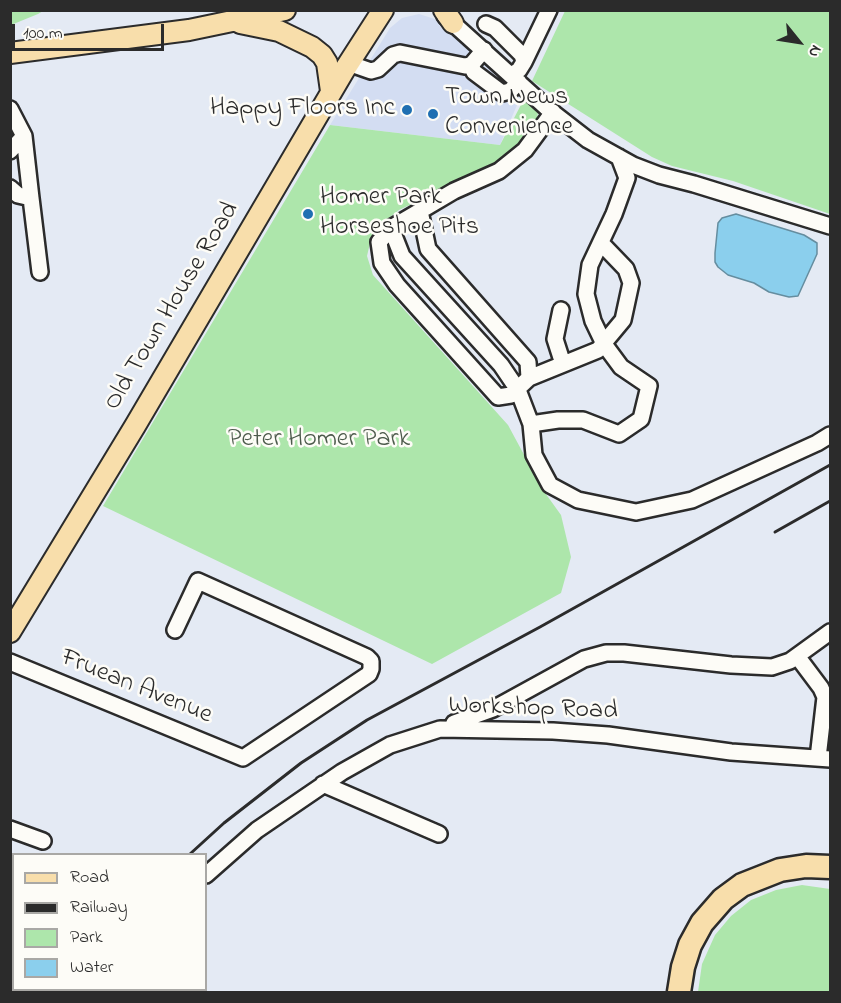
<!DOCTYPE html>
<html>
<head>
<meta charset="utf-8">
<style>
	body { margin:0 }
	#map { position:relative; width:841px; height:1003px; overflow:hidden; background:#e4eaf4; font-family:"Indie Flower",sans-serif }
	canvas { display:block }
	.frame { position:absolute; inset:0; border:12px solid #2b2b2b; pointer-events:none }
	.legend { position:absolute; left:12px; top:853px; width:195px; height:138px; box-sizing:border-box; background:#fdfcf7; border:2px solid #a9a8a5; margin:0; padding:8px 10px; list-style:none; font-size:18px; color:#2b2b2b }
	.legend li { display:flex; align-items:center; gap:12px; height:30px }
	.legend b { width:30px; border:2px solid #a9a8a5 }
	.north { position:absolute; left:769px; top:12px; width:60px; height:60px; -webkit-text-stroke:4px #fdfcf7; paint-order:stroke; rotate:120deg; font-size:16px; font-weight:700; line-height:24px; text-align:center; color:#2b2b2b }
	.north::after { content:''; display:block; margin:auto; width:21px; height:27px; background:#2b2b2b; clip-path:polygon(50% 0,100% 100%,50% 72%,0 100%) }
	.scale { position:absolute; left:12px; top:24px; width:152px; height:27px; box-sizing:border-box; border:3px solid #2b2b2b; border-top:0; padding-left:8px; font-size:18px; line-height:21px; white-space:nowrap; color:#2b2b2b; -webkit-text-stroke:4px #fdfcf7; paint-order:stroke }
</style>
</head>
<body>
<div id="map">
<canvas width="841" height="1003"></canvas>
<div class="frame"></div>
<ul class="legend">
<li><b style="height:8px;background:#f8deab"></b>Road</li>
<li><b style="height:8px;background:#2b2b2b"></b>Railway</li>
<li><b style="height:16px;background:#ade6ab"></b>Park</li>
<li><b style="height:16px;background:#8bcfed"></b>Water</li>
</ul>
<div class="north">N</div>
<div class="scale">100 m</div>
</div>
<script>
const ctx = document.querySelector('canvas').getContext('2d');
ctx.lineJoin = 'round';
function paint(path, color) {
  ctx.fillStyle = color;
  ctx.fill(path, 'evenodd');
}
function poly(rows) {
  const path = new Path2D();
  for (const r of rows) {
    path.moveTo(r[0], r[1]);
    for (let i = 2; i < r.length; i += 2) path.lineTo(r[i], r[i + 1]);
  }
  return path;
}
function strokePath(path, color, width, dash) {
  ctx.strokeStyle = color;
  ctx.lineWidth = width;
  ctx.lineCap = dash ? 'butt' : 'round';
  ctx.setLineDash(dash || []);
  ctx.stroke(path);
}
function write(font, color, halo, rows, align = 'center') {
  ctx.font = font + ' "Indie Flower",sans-serif';
  ctx.lineWidth = 5;
  ctx.setLineDash([]);
  ctx.textBaseline = 'middle';
  ctx.strokeStyle = halo;
  ctx.fillStyle = color;
  for (const [text, x, y, turn = 0] of rows) {
    ctx.save();
    ctx.translate(x, y);
    ctx.rotate((+turn || 0) * Math.PI / 180);
    ctx.textAlign = isNaN(turn) ? turn : align;
    if (halo) ctx.strokeText(text, 0, 0);
    ctx.fillText(text, 0, 0);
    ctx.restore();
  }
}
paint(poly([
	[419,14,438,20,520,98,500,145,330,125,390,28,402,18]
]), '#d3ddf2');
paint(poly([
	[11,10,43,10,43,11,38,14,11,25],
	[565,11,830,11,830,214,733,181,672,166,652,157,532,81],
	[524,99,538,112,536,125,512,154,492,166,399,210,380,225,371,239,367,256,373,275,508,425,543,490,561,515,571,557,561,593,432,664,103,506,330,125,500,145],
	[802,885,830,889,830,992,698,992,702,964,715,935,731,916,751,900,776,890]
]), '#ade6ab');
const water = poly([
	[736,214,804,235,817,243,817,254,798,296,789,297,769,292,754,283,728,275,718,267,715,262,715,253,718,223,722,218,736,214]
]);
paint(water, '#8bcfed');
strokePath(water, '#658d9f', 1.5);
const minor = poly([
	[445,16,548,109,588,140,633,165,659,175,694,184,830,226],
	[486,24,495,28,522,55,524,62,519,70,511,75],
	[524,62,549,10],
	[348,63,371,71,378,69,393,55,400,53,465,66,471,65,484,50],
	[471,65,474,72,502,93,510,91,519,82],
	[10,109,24,136,31,198,18,195,10,188],
	[10,151,24,136],
	[31,198,40,272],
	[420,211,428,249,528,362,529,378,511,395,498,397,397,285,382,263,379,242,391,228,420,211,454,191,499,171,525,150,553,112],
	[391,228,402,256,501,365,518,390,531,424,534,455,550,485,578,500,636,512,692,500,817,443,830,435],
	[561,310,555,339,563,364],
	[529,378,598,350,623,320,631,283,626,269,601,243],
	[531,424,558,420,583,420,619,434,641,419,649,386,621,367,604,344,593,321,586,294,590,265,614,214,627,178,619,157],
	[797,656,821,688,825,697,818,758],
	[10,662,243,758,369,674,371,669,371,661,367,657,198,581,175,630],
	[454,723,493,709,584,659,606,653,624,653,731,665,772,667,790,661,830,632],
	[323,784,439,834],
	[10,829,43,841],
	[206,875,257,830,342,772,390,745,440,729,553,731,608,735,731,752,830,759],
	[163,992,164,990]
]);
const major = poly([
	[444,10,453,23],
	[240,23,279,31,312,47,322,55,327,63,331,91],
	[10,53,189,30,285,10],
	[10,632,135,426,345,69,383,10]
]);
const highway = poly([
	[679,992,683,967,690,945,702,923,723,899,742,885,780,870,806,866,830,867]
]);
strokePath(minor, '#2b2b2b', 20);
strokePath(major, '#2b2b2b', 24);
strokePath(highway, '#2b2b2b', 27);
strokePath(minor, '#fdfcf7', 15);
strokePath(major, '#f8deab', 20);
strokePath(highway, '#f8deab', 22);
strokePath(poly([
	[775,532,830,501],
	[190,854,224,823,301,763,367,720,540,627,830,465],
	[68,992,70,990]
]), '#2b2b2b', 3);
for (const [x, y, r, color] of [
	[407,110,6,"#1f6fb2"],
	[433,114,6,"#1f6fb2"],
	[308,214,6,"#1f6fb2"]
]) {
  const dot = new Path2D();
  dot.arc(x, y, r, 0, 2 * Math.PI);
  ctx.fillStyle = color;
  ctx.fill(dot);
  strokePath(dot, '#fdfcf7', 2);
}
write('26px', '#2b2b2b', '#fdfcf7', [
	["Town News",445,99],
	["Convenience",445,129],
	["Happy Floors Inc",395,110,"right"],
	["Homer Park",320,199],
	["Horseshoe Pits",320,229]
], 'left');
write('26px', '#2b2b2b', '#fdfcf7', [
	["Old Town House Road",173,307,-59],
	["Fruean Avenue",136,688,22],
	["Workshop Road",533,710,2]
]);
write('26px', '#4c5a4b', '#fdfcf7', [
	["Peter Homer Park",319,441]
]);
</script>
</body>
</html>
